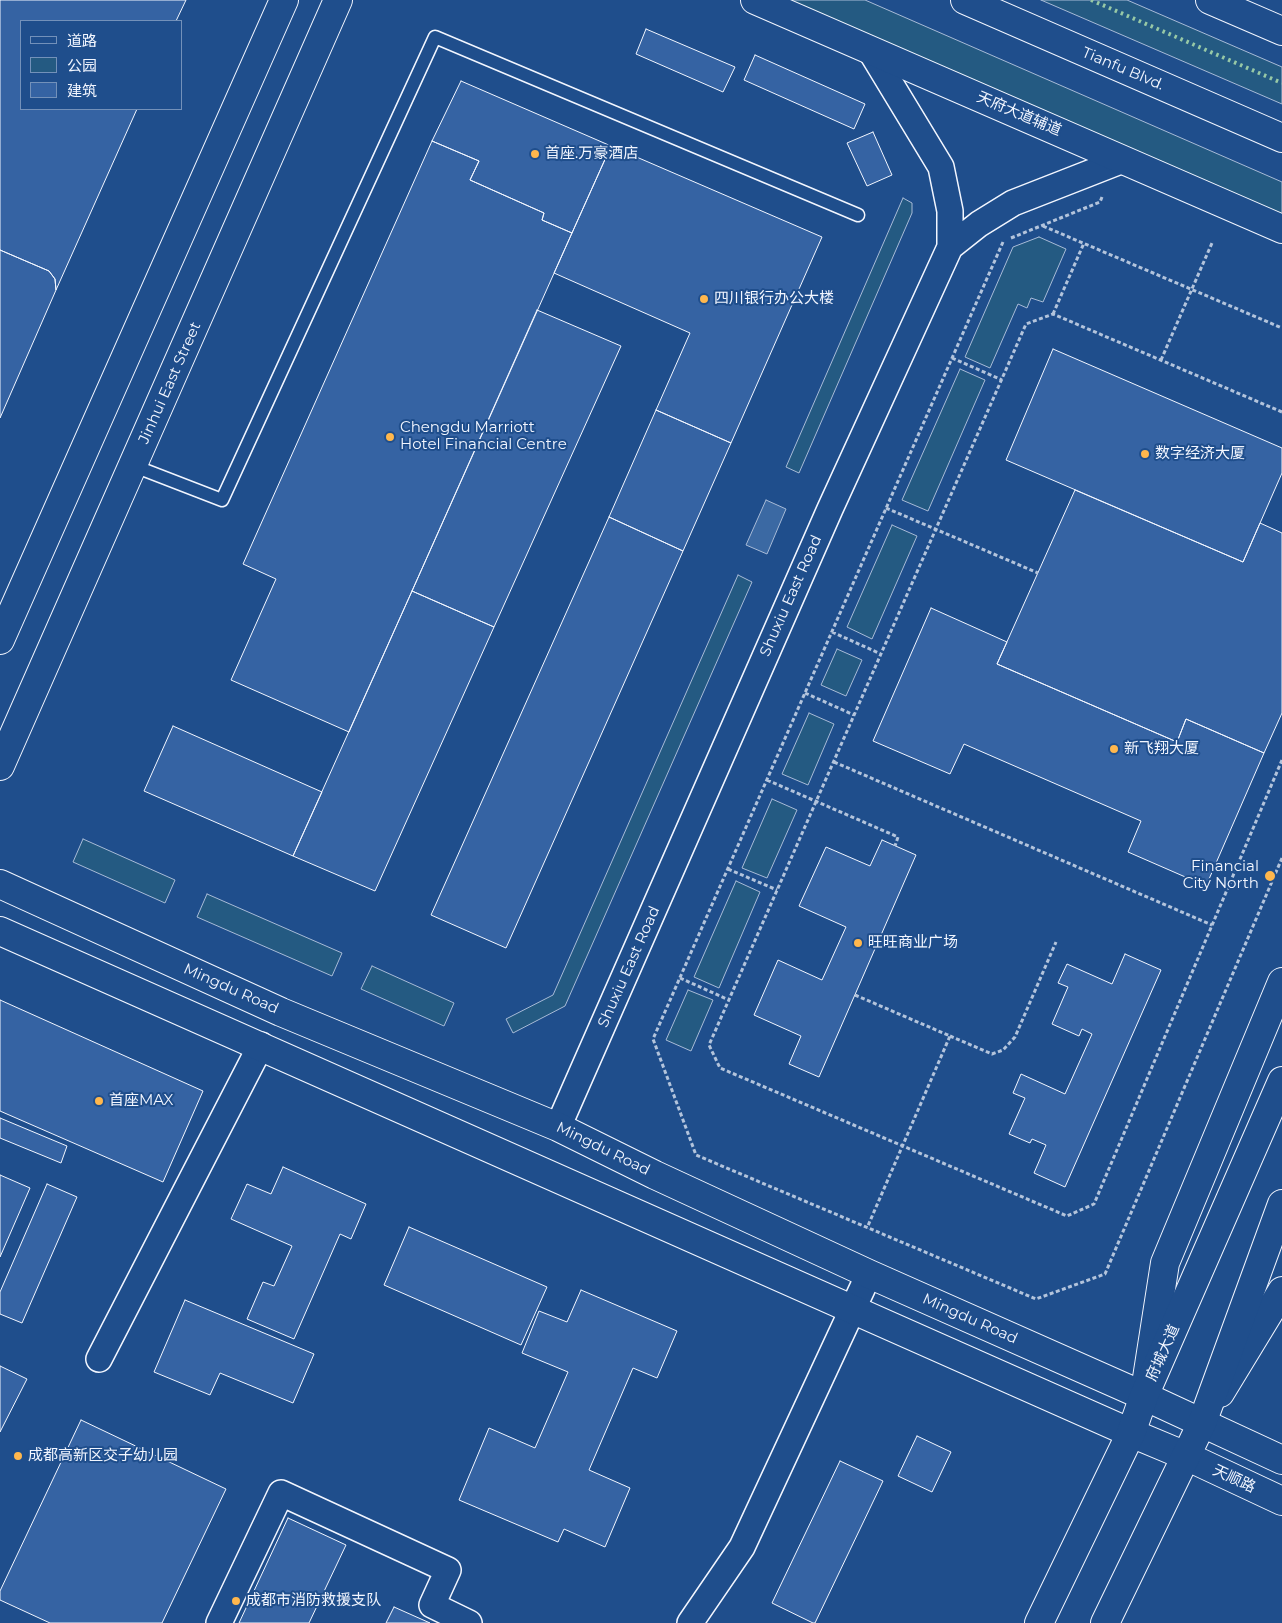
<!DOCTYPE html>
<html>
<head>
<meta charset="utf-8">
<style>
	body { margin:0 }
	#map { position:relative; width:1282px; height:1623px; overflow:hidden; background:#1f4e8c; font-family:Montserrat,"Noto Sans SC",sans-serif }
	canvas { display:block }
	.legend { position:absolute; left:20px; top:20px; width:162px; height:90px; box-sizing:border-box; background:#1f4e8c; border:1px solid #7391ba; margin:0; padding:6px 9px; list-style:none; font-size:15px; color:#f2f6ff }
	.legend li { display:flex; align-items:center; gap:10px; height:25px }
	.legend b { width:25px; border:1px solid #7391ba }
</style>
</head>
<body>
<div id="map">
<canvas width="1282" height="1623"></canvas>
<ul class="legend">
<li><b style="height:6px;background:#1f4e8c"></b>道路</li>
<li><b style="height:14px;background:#245a82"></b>公园</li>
<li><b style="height:14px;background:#3563a3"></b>建筑</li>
</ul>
</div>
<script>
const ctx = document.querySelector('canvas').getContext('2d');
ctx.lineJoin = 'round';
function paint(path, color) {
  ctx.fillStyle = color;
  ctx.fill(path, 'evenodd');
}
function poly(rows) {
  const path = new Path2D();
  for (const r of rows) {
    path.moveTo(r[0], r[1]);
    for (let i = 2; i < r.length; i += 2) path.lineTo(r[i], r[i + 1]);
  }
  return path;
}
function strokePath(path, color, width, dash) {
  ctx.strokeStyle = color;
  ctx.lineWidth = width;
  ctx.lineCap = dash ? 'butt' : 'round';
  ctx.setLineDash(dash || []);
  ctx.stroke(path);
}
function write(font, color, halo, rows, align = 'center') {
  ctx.font = font + ' Montserrat,"Noto Sans SC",sans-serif';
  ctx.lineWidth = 4;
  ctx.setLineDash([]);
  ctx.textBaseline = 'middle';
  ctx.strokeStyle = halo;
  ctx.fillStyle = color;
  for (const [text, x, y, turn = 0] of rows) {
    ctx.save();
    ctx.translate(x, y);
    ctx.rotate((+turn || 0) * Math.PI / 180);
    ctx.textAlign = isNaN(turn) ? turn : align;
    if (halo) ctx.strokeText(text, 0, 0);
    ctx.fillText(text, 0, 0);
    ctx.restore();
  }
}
const green = poly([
	[770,0,865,0,1282,182,1282,223,770,0],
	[1041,0,1127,0,1282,67,1282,104,1041,0],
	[903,198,912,203,912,213,799,473,786,467,903,198],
	[1039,237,1066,249,1043,302,1031,298,1027,308,1018,304,990,368,965,357,1013,247,1039,237],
	[960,369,985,380,928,511,902,500,960,369],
	[892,525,917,536,872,639,847,627,892,525],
	[738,575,752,582,565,1006,513,1033,506,1019,553,995,738,575],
	[837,649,862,660,846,696,821,685,837,649],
	[809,713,834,724,808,785,782,774,809,713],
	[772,799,797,810,767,878,742,868,772,799],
	[83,839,175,880,165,903,73,862,83,839],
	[736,881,760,892,719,988,694,977,736,881],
	[207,894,342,953,332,976,197,917,207,894],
	[372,966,454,1003,444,1026,361,989,372,966],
	[688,990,713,1000,691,1051,666,1040,688,990]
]);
paint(green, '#245a82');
strokePath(green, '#a8bbd7', 1);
const water = poly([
	[766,500,786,509,767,554,746,545,766,500]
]);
paint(water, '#3b69a3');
strokePath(water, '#a8bbd7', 1);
const building = poly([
	[0,0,186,0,176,21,21,21,21,109,137,109,56,290,55,279,49,271,0,250,0,0],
	[646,29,735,67,723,92,636,54,646,29],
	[755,55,865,104,854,129,744,80,755,55],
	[461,81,611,146,572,233,542,220,544,213,470,180,479,161,432,141,461,81],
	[873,132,892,175,867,186,847,143,873,132],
	[432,141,479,161,470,180,544,213,542,220,572,233,349,732,231,680,276,579,243,564,432,141],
	[611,146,822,237,731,443,656,410,690,333,554,273,611,146],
	[0,250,49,271,55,279,56,290,0,418,0,250],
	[537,310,621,346,494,627,412,591,537,310],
	[1053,349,1282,448,1282,473,1243,562,1006,460,1053,349],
	[656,410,731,443,683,551,609,517,656,410],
	[1075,490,1243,562,1260,523,1282,533,1282,713,1264,753,1186,719,1177,742,997,664,1075,490],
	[609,517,683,551,506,948,431,915,609,517],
	[412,591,494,627,375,891,293,856,412,591],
	[931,608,1007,642,997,664,1177,742,1186,719,1264,753,1206,886,1128,852,1141,821,964,744,950,774,873,741,931,608],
	[173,726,322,792,293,856,144,791,173,726],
	[882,840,916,855,819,1077,789,1064,801,1036,754,1015,778,960,822,980,846,927,799,906,826,847,870,866,882,840],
	[1125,954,1161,970,1065,1187,1034,1173,1046,1145,1032,1139,1030,1143,1009,1134,1025,1098,1013,1093,1021,1074,1065,1094,1092,1034,1082,1029,1079,1036,1052,1024,1068,987,1058,983,1067,964,1112,984,1125,954],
	[0,1000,203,1091,163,1182,0,1111,0,1000],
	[0,1118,67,1146,61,1163,0,1138,0,1118],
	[283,1167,366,1204,351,1239,340,1234,294,1339,247,1319,263,1282,274,1286,292,1246,231,1219,247,1184,271,1194,283,1167],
	[0,1175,30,1188,0,1257,0,1175],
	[47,1184,77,1197,22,1323,0,1314,0,1292,47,1184],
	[409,1227,547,1287,521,1345,384,1285,409,1227],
	[581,1290,677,1331,657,1378,633,1368,589,1470,630,1488,605,1547,564,1529,558,1542,459,1500,489,1428,535,1448,568,1372,522,1353,539,1311,567,1322,581,1290],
	[185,1300,314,1354,293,1403,220,1373,210,1395,154,1372,185,1300],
	[0,1366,27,1379,0,1432,0,1366],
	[81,1420,226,1489,162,1623,50,1623,0,1600,0,1591,81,1420],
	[917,1436,951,1452,932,1492,898,1476,917,1436],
	[840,1461,883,1481,815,1623,813,1623,772,1603,840,1461],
	[288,1518,346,1545,309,1623,239,1623,288,1518],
	[394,1607,430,1623,386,1623,394,1607]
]);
paint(building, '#3563a3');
strokePath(building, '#f2f6ff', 1);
const service = poly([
	[134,466,222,500,435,37,858,215]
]);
const minor = poly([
	[870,50,941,167,950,211,950,247],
	[558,1127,830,509,950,247,979,224,1013,203,1123,160],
	[99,1359,261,1045],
	[219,1623,281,1493,448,1570,432,1605,469,1623],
	[690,1623,742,1547,869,1274]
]);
const tertiary = poly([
	[755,0,1282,229],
	[0,640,284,0],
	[0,766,338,0],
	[0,884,281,1012,558,1127,655,1175,869,1274,1144,1396,1282,1460],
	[0,931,1131,1433,1186,1456,1282,1501],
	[1147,1378,1165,1263,1282,982],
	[1220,1393,1282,1291]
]);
const secondary = poly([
	[1039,1623,1131,1433,1144,1396,1282,1081],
	[1105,1623,1202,1423,1282,1204]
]);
const primary = poly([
	[965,0,1282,138],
	[1210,0,1282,31]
]);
strokePath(service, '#f2f6ff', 15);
strokePath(minor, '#f2f6ff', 28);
strokePath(tertiary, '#f2f6ff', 30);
strokePath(secondary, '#f2f6ff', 30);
strokePath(primary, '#f2f6ff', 30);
strokePath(poly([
	[1043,226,1282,328],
	[1011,238,1100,202,1102,197],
	[1003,242,653,1039,696,1155,1036,1299,1105,1274,1282,858],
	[1053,314,1084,243],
	[952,358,1002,380],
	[1161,360,1212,243],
	[1282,412,1053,314,1026,324,709,1045,720,1068,1067,1216,1094,1204,1282,760],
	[886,508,1038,573],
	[832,632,881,654],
	[805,693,854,715],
	[834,762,1212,925],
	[767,780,898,837,895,846],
	[728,869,777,890],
	[680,978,729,1000],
	[855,995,950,1036,867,1228],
	[950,1036,992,1054,1003,1050,1015,1037,1056,942]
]), '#b3c4dc', 3, [4, 2.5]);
strokePath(service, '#1f4e8c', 12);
strokePath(minor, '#1f4e8c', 25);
strokePath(tertiary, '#1f4e8c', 28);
strokePath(secondary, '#1f4e8c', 28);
strokePath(primary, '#1f4e8c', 28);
strokePath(poly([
	[1091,0,1282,83]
]), '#97c8a6', 4, [2.5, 4]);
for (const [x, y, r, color] of [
	[535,154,5,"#ffb74d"],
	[704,299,5,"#ffb74d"],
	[390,437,5,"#ffb74d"],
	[1145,454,5,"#ffb74d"],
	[1114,749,5,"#ffb74d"],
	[1270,876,6,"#ffb74d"],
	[858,943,5,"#ffb74d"],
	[99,1101,5,"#ffb74d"],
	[18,1456,5,"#ffb74d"],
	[236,1601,5,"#ffb74d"]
]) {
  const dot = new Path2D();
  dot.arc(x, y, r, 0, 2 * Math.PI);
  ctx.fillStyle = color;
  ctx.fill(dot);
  strokePath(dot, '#1f4e8c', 2);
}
write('15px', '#f2f6ff', '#1f4e8c', [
	["Tianfu Blvd.",1123,69,23],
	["天府大道辅道",1019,114,23],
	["Jinhui East Street",170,383,-66],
	["Shuxiu East Road",791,596,-66],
	["Shuxiu East Road",629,967,-66],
	["Mingdu Road",231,989,24],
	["Mingdu Road",603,1149,26],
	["Mingdu Road",970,1319,24],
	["府城大道",1163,1353,-66],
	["天顺路",1234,1479,25]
]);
write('15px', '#f2f6ff', '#1f4e8c', [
	["首座.万豪酒店",545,154],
	["四川银行办公大楼",714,299],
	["Chengdu Marriott",400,428],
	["Hotel Financial Centre",400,445],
	["数字经济大厦",1155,454],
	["新飞翔大厦",1124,749],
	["Financial",1259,867,"right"],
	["City North",1259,884,"right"],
	["旺旺商业广场",868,943],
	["首座MAX",109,1101],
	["成都高新区交子幼儿园",28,1456],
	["成都市消防救援支队",246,1601]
], 'left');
</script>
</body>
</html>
